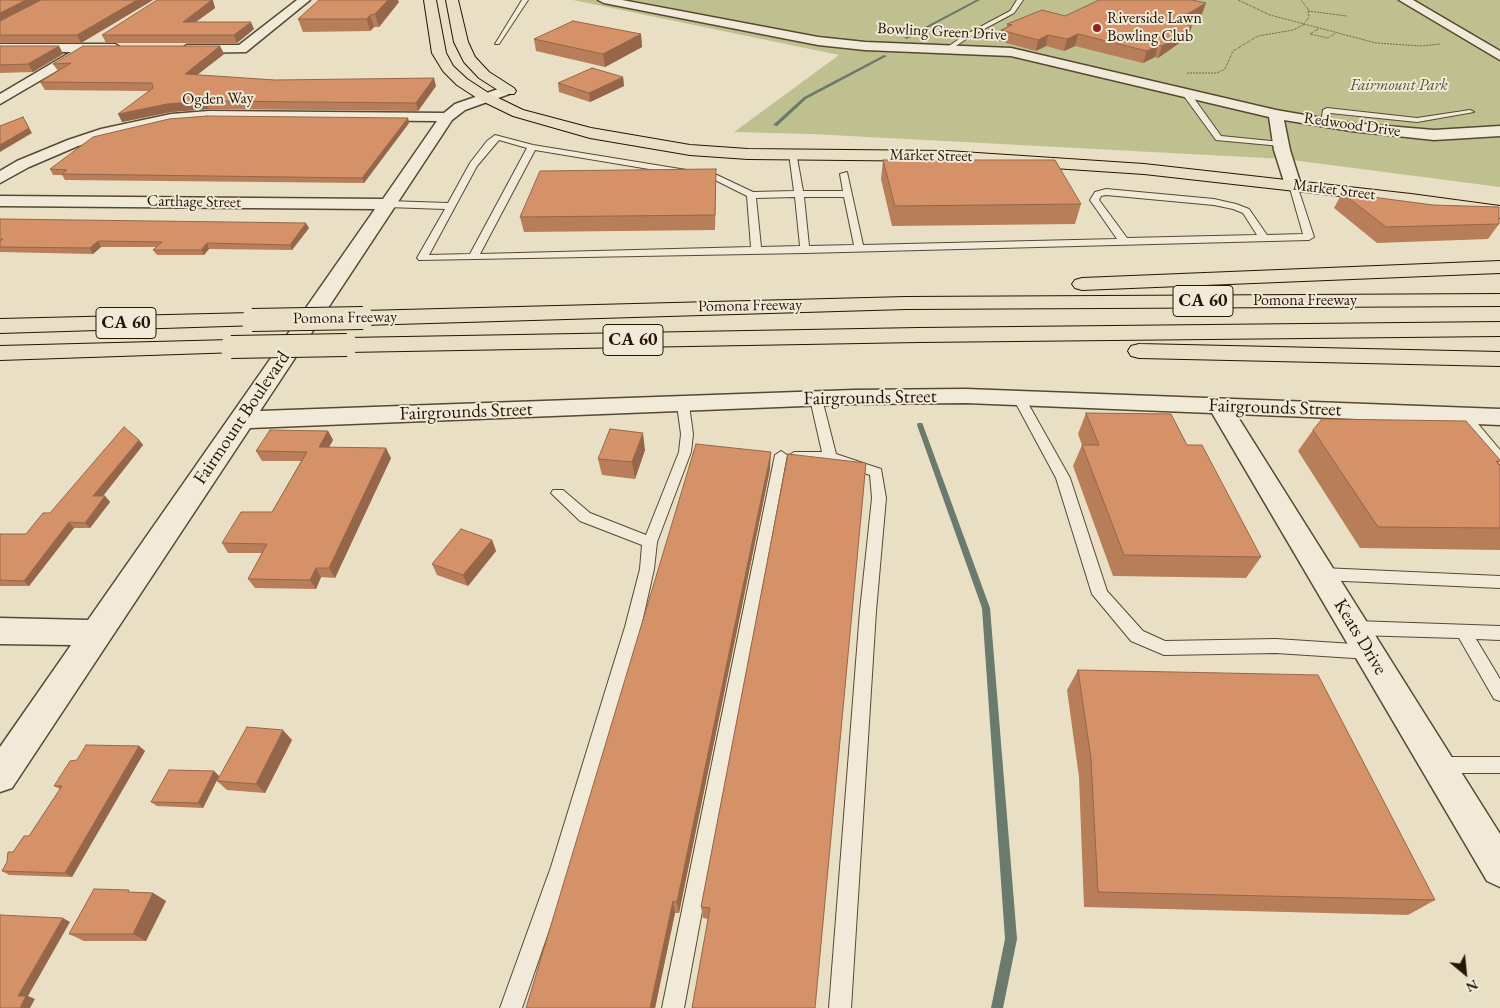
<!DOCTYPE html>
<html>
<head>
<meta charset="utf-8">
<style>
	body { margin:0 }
	#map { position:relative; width:1500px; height:1008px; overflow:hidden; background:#e9dfc4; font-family:"EB Garamond",serif }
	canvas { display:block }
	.north { position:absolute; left:1440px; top:948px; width:50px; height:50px; -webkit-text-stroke:4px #f1ead9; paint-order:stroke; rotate:152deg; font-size:14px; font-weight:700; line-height:20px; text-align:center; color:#271500 }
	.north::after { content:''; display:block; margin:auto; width:18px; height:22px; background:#271500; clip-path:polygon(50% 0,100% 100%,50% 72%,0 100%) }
</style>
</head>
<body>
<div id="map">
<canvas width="1500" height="1008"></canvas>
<div class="north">N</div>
</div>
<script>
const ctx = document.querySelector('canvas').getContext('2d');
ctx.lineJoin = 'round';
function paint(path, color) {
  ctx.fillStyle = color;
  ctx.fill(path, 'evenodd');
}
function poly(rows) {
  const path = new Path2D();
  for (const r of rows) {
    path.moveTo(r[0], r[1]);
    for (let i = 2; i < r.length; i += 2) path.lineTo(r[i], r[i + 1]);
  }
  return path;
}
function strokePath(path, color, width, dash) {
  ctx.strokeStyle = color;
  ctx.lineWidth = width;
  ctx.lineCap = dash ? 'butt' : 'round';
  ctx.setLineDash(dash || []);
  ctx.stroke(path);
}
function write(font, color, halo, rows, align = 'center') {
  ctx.font = font + ' "EB Garamond",serif';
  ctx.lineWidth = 4;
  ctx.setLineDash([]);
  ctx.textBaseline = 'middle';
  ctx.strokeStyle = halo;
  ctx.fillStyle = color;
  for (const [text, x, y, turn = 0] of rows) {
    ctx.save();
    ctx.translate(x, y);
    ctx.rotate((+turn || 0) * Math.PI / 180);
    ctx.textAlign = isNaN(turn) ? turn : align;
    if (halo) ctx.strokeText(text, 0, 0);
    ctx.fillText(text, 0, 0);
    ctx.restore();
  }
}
paint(poly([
	[573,0,1500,0,1500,187,1284,159,812,134,734,132,839,55]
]), '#bfc08f');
paint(poly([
	[976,0,980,0,907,39,904,38,976,0],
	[884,55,887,56,806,99,777,126,773,125,804,97,884,55],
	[918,423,922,423,923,425,990,608,1017,939,1003,1008,991,1008,1005,939,982,608,917,425,918,423]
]), '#6a7a6c');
const lane = poly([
	[522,0,528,0,499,44,495,44,522,0],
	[1017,0,1023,0,1014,13,969,37,950,50,946,50,946,48,965,35,1010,11,1017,0],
	[1182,90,1188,90,1221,136,1281,142,1285,144,1281,146,1216,140,1181,92,1182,90],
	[1327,108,1417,118,1470,110,1474,112,1417,122,1330,113,1327,124,1321,124,1323,110,1327,108],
	[495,135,533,145,717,175,753,192,794,191,789,154,796,152,803,191,843,191,840,174,847,172,863,245,1117,239,1090,200,1095,192,1106,189,1214,199,1236,204,1249,209,1267,235,1303,234,1289,185,1293,182,1297,185,1314,237,1309,240,805,253,419,260,417,258,445,209,387,207,382,204,387,201,448,203,470,163,487,141,495,135],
	[499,140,527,148,470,254,429,255,477,166,499,140],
	[535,150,715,180,747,196,751,247,480,254,535,150],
	[1106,195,1214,205,1233,209,1243,213,1257,235,1127,238,1099,200,1101,196,1106,195],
	[795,197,800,246,761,247,756,198,795,197],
	[804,197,844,197,854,245,809,246,804,197],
	[1019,394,1025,398,1070,478,1107,591,1143,631,1165,641,1276,639,1369,645,1375,647,1377,652,1375,657,1369,659,1276,653,1164,655,1131,641,1092,594,1056,478,1013,398,1019,394],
	[816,395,822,399,836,454,881,469,886,498,876,611,851,1008,829,1008,860,611,872,498,870,475,829,461,794,460,788,456,794,452,822,452,810,399,816,395],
	[683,401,689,405,693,434,691,452,657,542,654,569,641,627,571,867,522,1008,500,1008,551,867,625,627,640,569,642,545,580,521,551,493,553,490,563,490,590,513,646,535,679,452,681,434,677,405,683,401],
	[1464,411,1468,412,1500,450,1500,464,1495,462,1460,418,1458,415,1460,412,1464,411],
	[781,451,787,455,684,1008,662,1008,775,455,781,451],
	[1322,568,1500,576,1500,588,1322,580,1317,578,1315,574,1317,570,1322,568],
	[1355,621,1500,626,1500,640,1476,639,1500,679,1500,701,1494,699,1459,638,1355,635,1349,633,1347,628,1349,623,1355,621],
	[1438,757,1500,757,1500,773,1438,773,1432,771,1429,765,1432,759,1438,757]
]);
const street = poly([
	[297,0,310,0,246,52,187,53,181,49,187,45,239,45,297,0],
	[598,0,622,0,818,37,865,42,1011,48,1276,110,1351,123,1434,130,1500,126,1500,136,1434,140,1351,131,1284,120,1290,150,1301,185,1299,189,1293,190,1287,189,1285,185,1274,150,1269,117,1011,56,865,50,818,45,604,3,598,0],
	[1399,0,1413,0,1500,51,1500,60,1399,0],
	[0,44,115,44,121,48,115,52,89,52,0,104,0,94,71,52,0,52,0,44],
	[507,86,514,90,512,93,465,110,452,120,260,411,854,390,966,389,1500,409,1500,425,1236,414,1500,834,1500,887,1487,881,1212,413,966,403,854,404,250,428,12,788,0,792,0,747,71,645,0,644,0,618,88,620,375,209,0,206,0,196,383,199,437,121,209,119,171,122,110,136,78,146,29,167,0,183,0,171,17,161,68,140,101,129,171,114,209,111,444,113,455,104,507,86]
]);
const primary = poly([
	[424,0,436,0,446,53,453,66,467,79,490,94,523,110,591,128,690,145,748,149,947,151,1144,164,1411,194,1500,206,1500,218,1411,204,1144,174,947,161,748,159,690,155,590,138,513,116,480,100,457,85,443,71,432,53,424,0],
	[446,0,458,0,468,42,475,57,489,72,514,88,516,91,514,94,504,94,479,78,464,62,454,42,446,0]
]);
const highway = poly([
	[1500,261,1500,273,1082,290,1075,288,1072,284,1075,280,1082,278,1500,261],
	[1500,294,1500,306,906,309,363,325,355,323,352,318,355,313,363,311,906,297,1500,294],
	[252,313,260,315,263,320,260,325,0,333,0,319,252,313],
	[1500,322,1500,336,919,342,347,352,339,350,336,345,339,340,347,338,919,328,1500,322],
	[231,340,239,342,242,347,239,352,0,360,0,346,231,340],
	[1139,344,1500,352,1500,366,1139,358,1131,356,1128,351,1131,346,1139,344]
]);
strokePath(lane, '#584831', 2);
strokePath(street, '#584831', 3);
strokePath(primary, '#271500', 2);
strokePath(highway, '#271500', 2);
strokePath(poly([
	[1238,0,1270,15,1376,43,1422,46,1440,44],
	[1308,11,1347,16],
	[1318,29,1310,34,1328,38,1336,33],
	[1187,73,1217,73,1225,69,1233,51,1258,36,1293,30,1303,25,1309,17,1308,9,1301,0]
]), '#271500', 1, [0.5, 1]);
paint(lane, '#f1ead9');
paint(street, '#f1ead9');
paint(primary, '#e9dfc4');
paint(highway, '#e9dfc4');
const highwayBridge = poly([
	[252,320,363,318],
	[231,347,347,345]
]);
strokePath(highwayBridge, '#271500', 24, []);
strokePath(highwayBridge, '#e9dfc4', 22);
paint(poly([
	[0,0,153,0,81,43,0,43],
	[212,0,215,8,196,22,254,29,237,43,106,43,102,35],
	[399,2,379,27,374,27,370,31,303,32,298,19],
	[1202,14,1188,22,1190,25,1188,37,1158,58,1155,57,1143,63,1075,46,1064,51,1046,46,1036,51,999,41,1001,30,1007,27,1007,24,1065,16],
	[641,34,642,47,605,67,536,51,534,39],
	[0,46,59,46,63,54,33,72,0,73],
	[220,46,224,54,197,75,275,80,436,86,418,111,209,109,171,112,122,122,148,91,45,90,40,82,58,71,53,64],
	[623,77,624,86,590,102,559,92,558,83],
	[408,118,409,123,364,183,65,180,62,175,53,175,50,169],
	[883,160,1081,204,1075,224,892,226,881,179],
	[716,169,716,184,715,230,524,232,520,217],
	[1342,193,1499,224,1488,239,1377,243,1334,208],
	[0,219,309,228,292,250,209,249,204,255,157,255,153,250,156,247,101,247,93,254,0,252],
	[1086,413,1187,445,1261,557,1246,578,1113,576,1073,466,1082,445,1078,434],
	[1313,430,1500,460,1500,461,1498,464,1500,466,1500,550,1360,548,1298,451],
	[328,431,333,440,329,447,391,458,335,578,321,577,316,589,255,588,248,579,262,553,228,553,222,543,272,512,301,461,262,461,256,451],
	[139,440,143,445,103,496,105,496,110,502,90,528,74,528,29,586,0,586,0,534,26,534],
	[645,450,635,479,602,475,598,459],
	[788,454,708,919,703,918,701,907],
	[770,469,679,913,675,913,655,1008,526,1008],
	[492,540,496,551,468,586,437,575,432,564],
	[1078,670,1435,900,1408,915,1084,907,1079,777,1067,690],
	[292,740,265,793,227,790,217,781],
	[139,746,145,751,72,877,9,875,2,871,13,852,29,836,60,789,54,786,77,760],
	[214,771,219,776,203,808,157,806,151,802],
	[134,892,153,893,166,901,146,941,84,941,69,934]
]), '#b77e59');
paint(poly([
	[26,0,44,0,0,23,0,13],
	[137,0,153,0,81,43,77,35],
	[200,0,213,0,215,8,186,29,183,22],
	[388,0,398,0,399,2,379,27,375,14],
	[1206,3,1202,14,1173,31,1177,20],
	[370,15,374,27,370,31,367,19],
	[251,22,254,29,237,43,234,35],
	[1191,23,1189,28,1192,26,1188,37,1158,58,1162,46],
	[641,34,642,47,605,67,603,54],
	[1078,34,1075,46,1064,51,1067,39],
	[1048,35,1046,46,1036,51,1038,40],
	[1158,45,1155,57,1143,63,1147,51],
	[59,46,63,54,33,72,28,64],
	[220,46,224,54,188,82,185,74],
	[623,77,624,86,590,102,589,93],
	[434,78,436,86,418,111,416,103],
	[205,101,209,109,171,112,122,122,118,114,167,104],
	[23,117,32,133,0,152,0,145],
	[408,118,409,123,364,183,362,178],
	[306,223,309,228,292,250,290,245],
	[98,241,101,247,93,254,90,248],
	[207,243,209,249,204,255,201,250],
	[328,431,333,440,324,456,319,447],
	[643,433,645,450,635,479,632,462],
	[139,440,143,445,98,502,93,496],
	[386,448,391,458,335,578,329,568],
	[771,452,770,469,679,913,677,902],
	[105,496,110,502,90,528,85,523],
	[69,522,74,528,29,586,24,581],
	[492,540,496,551,468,586,463,575],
	[316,568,321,577,316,589,310,580],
	[283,730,292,740,265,793,256,784],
	[139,746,145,751,72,877,65,873],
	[214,771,219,776,203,808,198,803],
	[153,893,166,901,146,941,133,934],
	[673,901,675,913,655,1008,650,1008],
	[63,918,70,922,28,996,35,999,30,1008,20,1008,18,996]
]), '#956649');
const building = poly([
	[0,0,26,0,0,13,0,0],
	[41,0,137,0,77,35,0,35,0,21,41,0],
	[157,0,212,0,183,22,251,22,234,35,102,35,157,0],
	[319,0,388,0,375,14,370,15,367,19,298,19,319,0],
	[1099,0,1192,0,1206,3,1177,20,1191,23,1188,25,1192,26,1162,46,1158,45,1147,51,1078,34,1067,39,1048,35,1038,40,1001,30,1012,25,1007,24,1042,10,1065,16,1099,0],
	[573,21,641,34,603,54,534,39,573,21],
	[0,46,59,46,28,64,0,65,0,46],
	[83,46,220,46,185,74,275,80,434,78,416,103,205,101,167,104,118,114,153,88,152,83,40,82,71,63,53,64,83,46],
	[592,68,623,77,589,93,558,83,592,68],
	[207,116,408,118,362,178,62,174,67,170,50,169,93,137,169,119,207,116],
	[23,117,29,128,0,145,0,126,23,117],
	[883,160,1055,160,1081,204,895,206,883,160],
	[716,169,715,215,520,217,540,171,716,169],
	[1342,193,1433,205,1499,207,1499,224,1386,227,1342,193],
	[0,219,306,223,290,245,207,243,201,250,153,250,162,242,98,241,90,248,0,247,0,241,3,239,0,239,0,219],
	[1086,413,1171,414,1187,445,1202,445,1261,557,1124,555,1082,445,1099,445,1086,413],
	[1322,419,1466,421,1500,460,1500,461,1496,461,1500,466,1500,528,1378,527,1313,430,1322,419],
	[124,427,139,440,93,496,105,496,85,523,69,522,24,581,0,580,0,534,26,534,43,513,50,513,124,427],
	[610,429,643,433,632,462,598,459,610,429],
	[270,430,328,431,319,447,386,448,329,568,316,568,310,580,248,579,267,544,222,543,241,512,272,512,307,452,256,451,270,430],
	[696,444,771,452,677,902,673,901,650,1008,526,1008,696,444],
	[788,454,866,463,815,1008,692,1008,710,908,701,907,788,454],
	[461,529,492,540,463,575,432,564,461,529],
	[1078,670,1318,675,1435,900,1098,892,1091,759,1078,670],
	[247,727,283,730,256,784,217,781,247,727],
	[86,745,139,746,65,873,2,871,7,862,8,852,13,852,24,836,29,836,62,786,54,786,70,761,77,760,86,745],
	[169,770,214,771,198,803,151,802,169,770],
	[94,889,129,890,128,892,153,893,133,934,69,934,94,889],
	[0,915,63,918,18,996,26,996,20,1008,0,1008,0,915]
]);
paint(building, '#d59268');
strokePath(building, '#956649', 1);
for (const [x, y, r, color] of [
	[1097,28,5,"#8f2418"]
]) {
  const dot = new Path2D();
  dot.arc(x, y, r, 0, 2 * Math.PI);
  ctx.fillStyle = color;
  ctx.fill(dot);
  strokePath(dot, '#f1ead9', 2);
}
write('16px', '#271500', '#f1ead9', [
	["Riverside Lawn",1107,19],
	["Bowling Club",1107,37]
], 'left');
write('16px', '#271500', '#f1ead9', [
	["Bowling Green Drive",942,32,3],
	["Ogden Way",218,99,-1],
	["Redwood Drive",1352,125,8],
	["Market Street",931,156,1],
	["Market Street",1334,190,7],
	["Carthage Street",194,202,1],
	["Pomona Freeway",1305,301],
	["Pomona Freeway",750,306,-1],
	["Pomona Freeway",345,318,-1]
]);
write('italic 16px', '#5c5132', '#f1ead9', [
	["Fairmount Park",1399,86]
]);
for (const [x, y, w] of [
	[1203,301,60],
	[126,323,60],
	[633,340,60]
]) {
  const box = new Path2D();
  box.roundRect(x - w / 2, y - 15.5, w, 31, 4);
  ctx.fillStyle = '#f1ead9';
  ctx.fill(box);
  strokePath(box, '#271500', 1);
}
write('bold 18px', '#271500', null, [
	["CA 60",1203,301],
	["CA 60",126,323],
	["CA 60",633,340]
]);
write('19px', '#271500', '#f1ead9', [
	["Fairgrounds Street",870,398,-1],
	["Fairgrounds Street",1275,408,2],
	["Fairgrounds Street",466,412,-2],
	["Fairmount Boulevard",242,418,-56],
	["Keats Drive",1360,637,59]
]);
</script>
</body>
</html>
